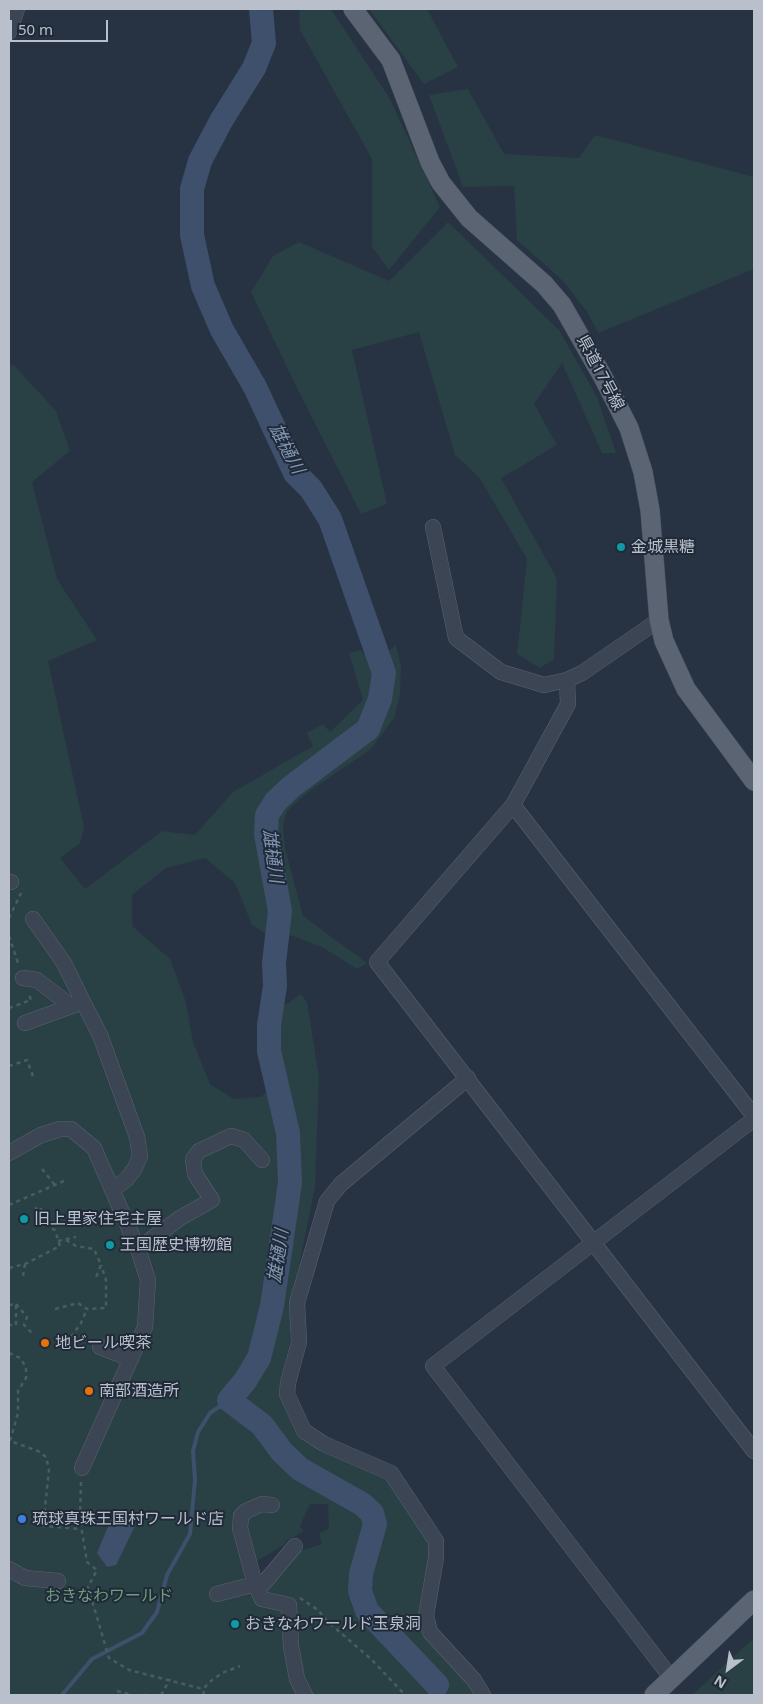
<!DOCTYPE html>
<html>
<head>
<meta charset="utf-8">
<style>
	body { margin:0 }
	#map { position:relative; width:763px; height:1704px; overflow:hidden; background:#273343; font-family:"Noto Sans",sans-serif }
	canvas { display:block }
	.frame { position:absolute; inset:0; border:10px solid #b9c0cc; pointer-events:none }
	.north { position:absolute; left:703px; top:1644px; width:50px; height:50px; -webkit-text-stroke:4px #202a38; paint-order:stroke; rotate:211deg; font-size:14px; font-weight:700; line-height:20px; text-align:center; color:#b9c0cc }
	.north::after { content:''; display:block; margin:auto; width:18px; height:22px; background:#b9c0cc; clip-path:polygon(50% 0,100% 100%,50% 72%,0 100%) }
	.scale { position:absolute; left:10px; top:20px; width:98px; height:22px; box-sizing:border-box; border:2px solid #b9c0cc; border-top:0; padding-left:6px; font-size:15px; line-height:18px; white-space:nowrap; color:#b9c0cc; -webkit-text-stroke:4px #202a38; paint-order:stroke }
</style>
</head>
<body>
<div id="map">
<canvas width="763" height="1704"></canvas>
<div class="frame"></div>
<div class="north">N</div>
<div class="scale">50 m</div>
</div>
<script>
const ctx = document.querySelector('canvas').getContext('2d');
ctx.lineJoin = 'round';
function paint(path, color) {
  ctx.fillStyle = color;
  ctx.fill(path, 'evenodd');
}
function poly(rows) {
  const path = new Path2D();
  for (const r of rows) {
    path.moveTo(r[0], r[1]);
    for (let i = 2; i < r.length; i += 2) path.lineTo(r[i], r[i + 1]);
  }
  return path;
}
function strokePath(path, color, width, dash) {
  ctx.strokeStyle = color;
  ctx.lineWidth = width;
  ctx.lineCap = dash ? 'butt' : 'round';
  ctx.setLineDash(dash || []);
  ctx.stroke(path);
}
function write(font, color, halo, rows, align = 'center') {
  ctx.font = font + ' "Noto Sans","Noto Sans JP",sans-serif';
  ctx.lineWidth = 4;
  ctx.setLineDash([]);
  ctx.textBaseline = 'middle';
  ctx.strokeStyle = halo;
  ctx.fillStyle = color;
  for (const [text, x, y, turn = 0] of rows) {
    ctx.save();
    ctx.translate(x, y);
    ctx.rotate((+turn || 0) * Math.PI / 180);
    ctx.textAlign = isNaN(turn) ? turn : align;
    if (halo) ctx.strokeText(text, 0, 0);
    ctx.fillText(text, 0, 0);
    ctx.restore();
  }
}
paint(poly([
	[299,9,331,9,390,99,440,207,389,270,372,247,372,159,300,30],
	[369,9,427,9,458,67,424,84],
	[468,89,504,154,579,158,595,135,754,177,754,269,598,333,588,313,563,281,517,240,514,186,463,187,429,95],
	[448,222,559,330,597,397,616,453,602,453,562,363,534,404,557,445,501,478,557,579,554,659,540,668,517,654,527,559,479,477,455,455,419,332,352,350,387,504,361,514,298,390,251,292,273,256,299,242,389,281],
	[13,364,56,411,70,451,32,482,57,579,97,640,48,661,84,827,80,843,60,858,85,889,162,831,195,835,233,792,313,746,307,733,323,724,330,732,363,700,349,653,360,650,374,665,382,706,392,693,387,652,396,645,401,666,400,696,394,718,371,749,307,793,287,811,283,825,285,848,303,916,367,963,357,969,322,947,290,935,269,936,252,925,235,883,205,858,166,868,132,895,132,926,170,959,186,1002,193,1042,210,1084,234,1099,261,1097,269,1089,259,1058,279,1009,301,994,307,1002,319,1077,315,1187,290,1311,290,1341,280,1385,283,1398,299,1435,385,1477,432,1546,422,1614,423,1636,469,1683,477,1695,9,1695,9,368],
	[310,1504,328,1504,329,1529,319,1533,322,1544,284,1556,279,1565,262,1571,259,1586,243,1579,247,1567,284,1545,285,1542,304,1531,300,1526],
	[754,1638,754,1695,692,1695]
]), '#294044');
paint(poly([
	[112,1517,135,1526,116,1565,107,1567,97,1553]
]), '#3e506c');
strokePath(poly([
	[437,1685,442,1695],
	[62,1695,92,1659,142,1633,157,1612,167,1575,190,1534,195,1480,193,1451,198,1432,210,1413,229,1400]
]), '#3e506c', 4);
strokePath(poly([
	[261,9,264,43,254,68,221,121,200,161,192,189,192,235,203,286,222,330,255,387,295,473,311,489,330,519,384,673,380,699,368,729,291,787,276,801,267,815,266,834,280,911,274,963,275,986,269,1025,269,1051,288,1133,290,1183,272,1306,259,1358,245,1381,229,1400,262,1425,282,1452,300,1469,362,1504,372,1513,375,1524,361,1574,360,1591,367,1611,437,1685]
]), '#3e506c', 24);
const minor = poly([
	[9,32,17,9],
	[433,527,456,638,501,672,544,685,567,680,582,673,659,620],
	[567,680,568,704,513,805,377,962,754,1451],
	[513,805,754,1116],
	[9,882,11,882],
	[33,919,64,963,83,1002],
	[23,978,37,980,71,1006],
	[25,1023,83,1002,100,1035,137,1137,140,1156,135,1168,126,1180,113,1189],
	[468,1078,341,1184,327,1201,297,1303,299,1342,288,1383,287,1394,304,1431,324,1444,391,1473,436,1541,436,1558,426,1616,430,1632,474,1680,483,1695],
	[9,1153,41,1135,60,1129,71,1129,94,1148,138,1249,148,1280,145,1327,82,1468],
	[138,1249,180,1218,212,1200,195,1174,193,1159,199,1151,231,1136,244,1140,262,1160],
	[100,1347,131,1359],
	[272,1505,262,1504,246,1511,241,1516,240,1528,255,1584,263,1584,295,1546],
	[9,1569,25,1578,58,1581],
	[217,1594,255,1584,262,1599,289,1605,291,1646,297,1679,305,1695],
	[672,1679,433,1366,754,1119]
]);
const major = poly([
	[353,9,391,60,430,162,441,183,469,218,544,284,562,305,603,377,629,428,643,472,650,510,659,620,664,641,686,689,754,781],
	[654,1695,754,1600]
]);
strokePath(minor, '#5a6370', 16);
strokePath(major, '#454e5c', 20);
strokePath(poly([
	[9,918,21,893],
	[9,936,19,966],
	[9,1008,31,1000,28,992],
	[9,1066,27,1060,34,1079],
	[42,1169,55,1185],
	[9,1205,64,1181],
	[66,1240,76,1246,94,1249,101,1265,96,1277],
	[58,1241,76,1237],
	[9,1268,25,1264,60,1246,55,1230,50,1228,40,1207,35,1209],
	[23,1276,25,1264],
	[16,1304,27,1317,24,1325,33,1334],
	[9,1305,16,1304,16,1325,9,1325],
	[55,1309,78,1303,87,1309,106,1308,106,1280,101,1265],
	[71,1337,81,1323,87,1309],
	[9,1353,20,1358,26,1367,26,1378,18,1391,18,1413,10,1441,38,1451,46,1457,49,1470,43,1526,81,1529],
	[81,1482,80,1519,87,1562,97,1570,88,1587,109,1658,129,1670,203,1689],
	[300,1598,318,1610,327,1621,372,1660,405,1695],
	[117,1691,132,1695],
	[143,1695,148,1695],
	[161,1695,170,1679],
	[204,1695,203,1689,211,1681,222,1673,240,1666]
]), '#485d60', 2.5, [4, 4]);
strokePath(minor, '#3c4553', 15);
strokePath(major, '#5a6473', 19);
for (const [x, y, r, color] of [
	[621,547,5,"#0f9aa8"],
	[24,1219,5,"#0f9aa8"],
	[110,1245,5,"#0f9aa8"],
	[45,1343,5,"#e8710a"],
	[89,1391,5,"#e8710a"],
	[22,1519,5,"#3f7fe0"],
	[235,1624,5,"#0f9aa8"]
]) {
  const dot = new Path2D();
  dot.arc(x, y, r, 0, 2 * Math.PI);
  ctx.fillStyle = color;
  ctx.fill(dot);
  strokePath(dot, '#202a38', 2);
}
write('16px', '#b9c0cc', '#202a38', [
	["県道17号線",600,373,62]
]);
write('16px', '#b9c0cc', '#202a38', [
	["金城黒糖",631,547],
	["旧上里家住宅主屋",34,1219],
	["王国歴史博物館",120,1245],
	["地ビール喫茶",55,1343],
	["南部酒造所",99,1391],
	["琉球真珠王国村ワールド店",32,1519],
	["おきなわワールド玉泉洞",245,1624]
], 'left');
write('16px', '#709d7b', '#202a38', [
	["おきなわワールド",109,1596]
]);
write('italic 18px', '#8196b3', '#202a38', [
	["雄樋川",286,449,62],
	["雄樋川",272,856,82],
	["雄樋川",279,1256,-82]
]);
</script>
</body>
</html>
